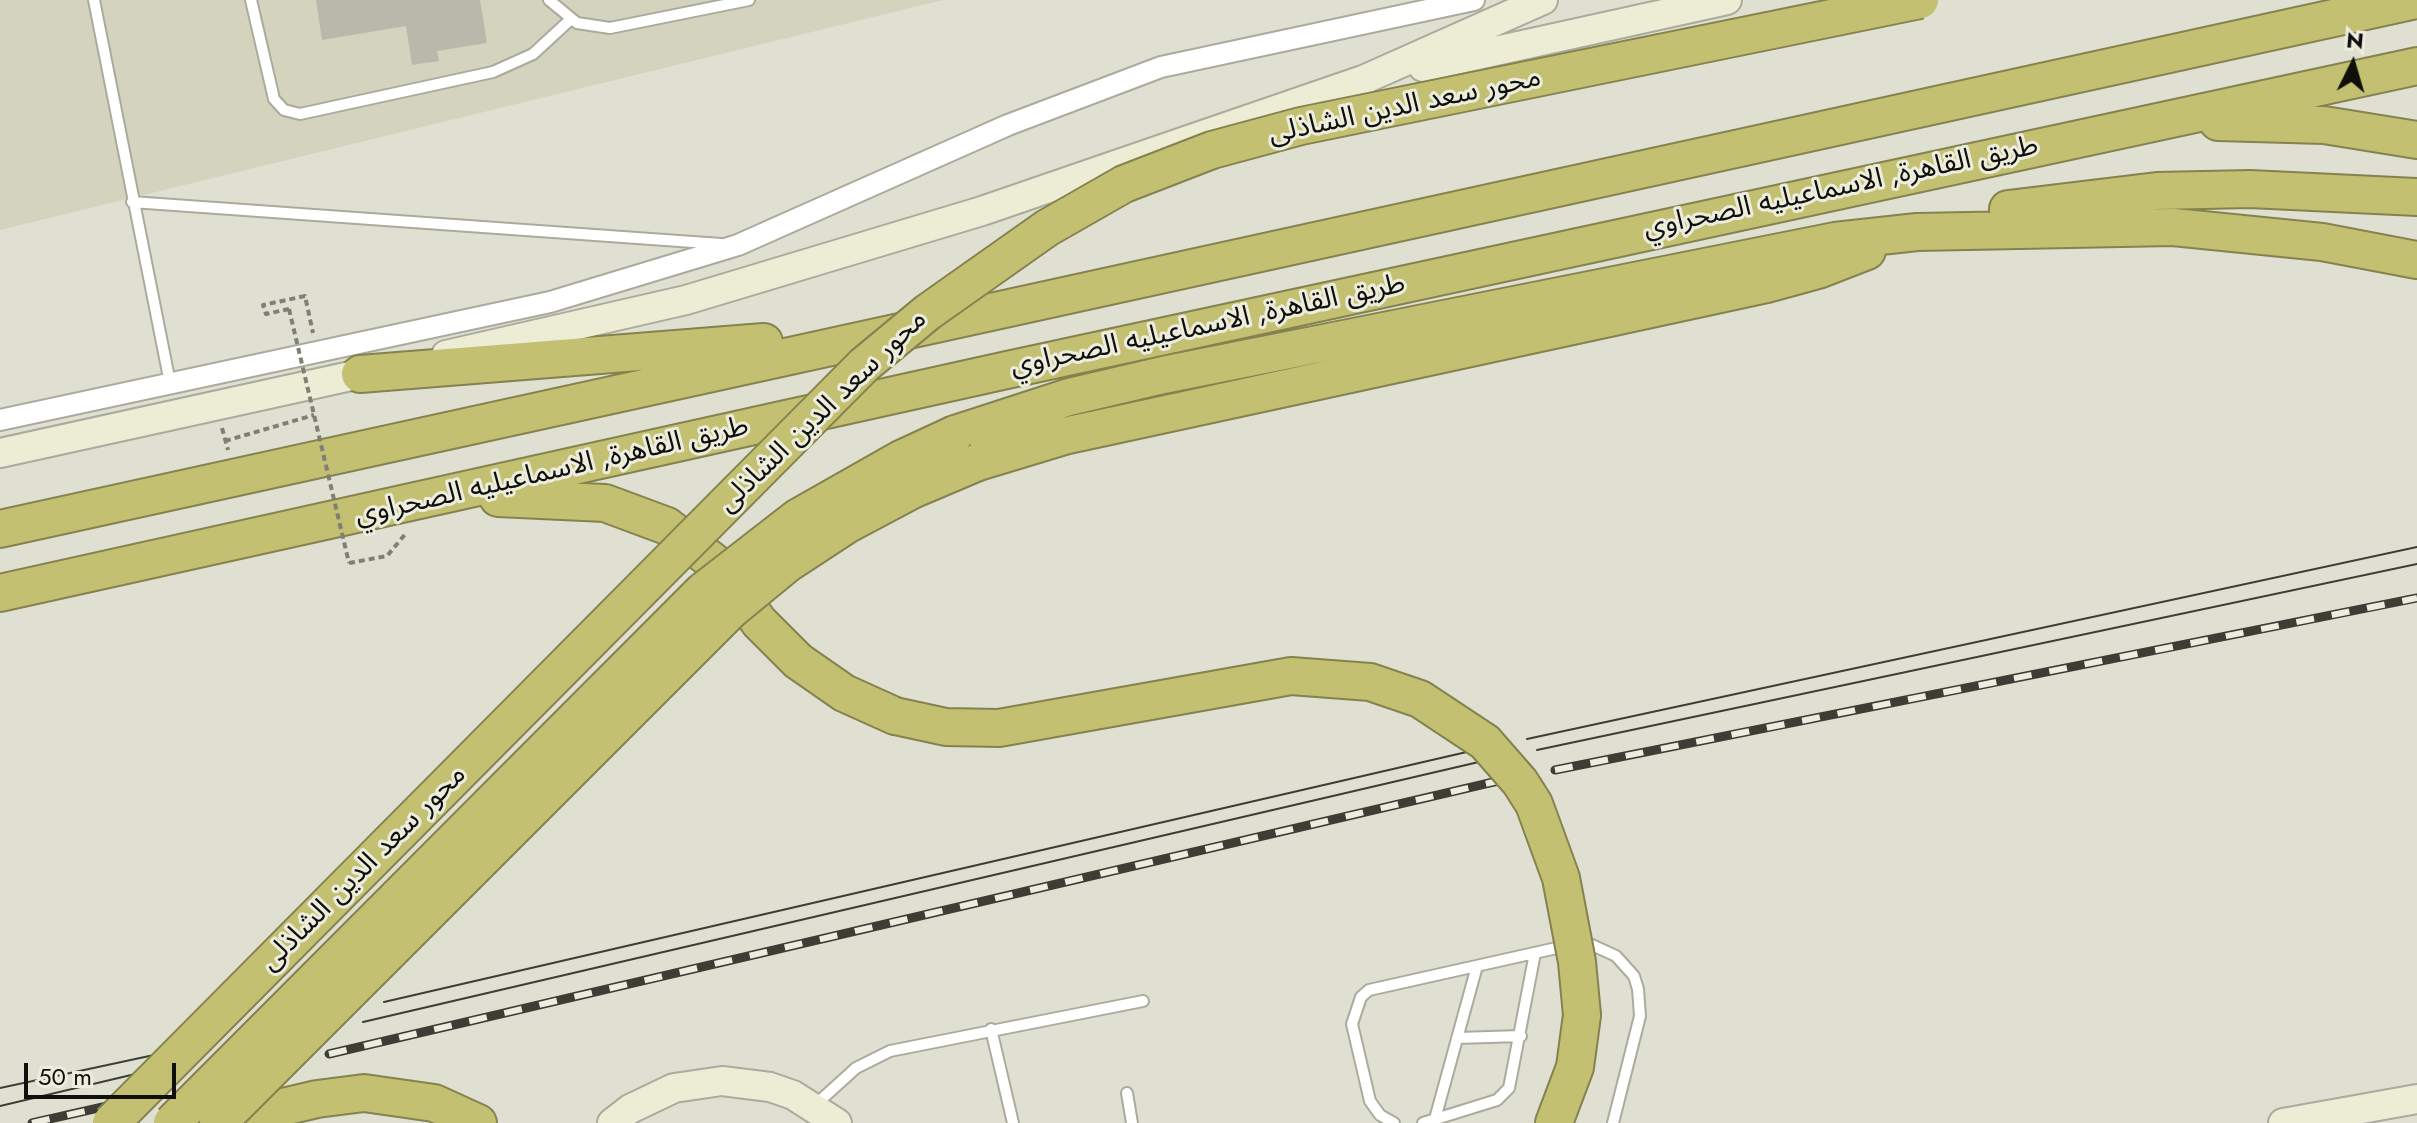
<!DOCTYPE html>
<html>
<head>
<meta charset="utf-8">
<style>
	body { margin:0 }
	#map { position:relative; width:2417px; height:1123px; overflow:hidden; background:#e0e0d2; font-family:Jost,sans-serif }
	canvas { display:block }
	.north { position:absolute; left:2313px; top:24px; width:80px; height:80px; -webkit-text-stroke:6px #ededdf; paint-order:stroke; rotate:5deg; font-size:22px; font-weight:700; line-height:32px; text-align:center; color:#0f0f0b }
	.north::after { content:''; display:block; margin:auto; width:28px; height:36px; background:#0f0f0b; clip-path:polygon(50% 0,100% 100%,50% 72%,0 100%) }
	.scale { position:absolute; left:24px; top:1063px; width:152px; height:36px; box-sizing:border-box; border:4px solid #0f0f0b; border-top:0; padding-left:10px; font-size:24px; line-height:28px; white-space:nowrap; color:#0f0f0b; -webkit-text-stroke:6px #ededdf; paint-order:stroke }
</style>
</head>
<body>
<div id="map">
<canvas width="2417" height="1123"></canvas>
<div class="north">N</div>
<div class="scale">50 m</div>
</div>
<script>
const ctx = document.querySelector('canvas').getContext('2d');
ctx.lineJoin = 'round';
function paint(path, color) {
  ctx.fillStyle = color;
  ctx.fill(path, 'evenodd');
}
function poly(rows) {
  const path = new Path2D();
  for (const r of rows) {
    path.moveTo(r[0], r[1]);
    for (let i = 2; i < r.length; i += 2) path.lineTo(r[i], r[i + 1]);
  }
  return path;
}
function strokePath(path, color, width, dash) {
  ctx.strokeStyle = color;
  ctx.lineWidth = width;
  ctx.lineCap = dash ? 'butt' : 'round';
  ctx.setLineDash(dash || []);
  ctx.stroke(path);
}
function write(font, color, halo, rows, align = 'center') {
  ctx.font = font + ' Jost,"Noto Sans Arabic",sans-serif';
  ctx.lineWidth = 6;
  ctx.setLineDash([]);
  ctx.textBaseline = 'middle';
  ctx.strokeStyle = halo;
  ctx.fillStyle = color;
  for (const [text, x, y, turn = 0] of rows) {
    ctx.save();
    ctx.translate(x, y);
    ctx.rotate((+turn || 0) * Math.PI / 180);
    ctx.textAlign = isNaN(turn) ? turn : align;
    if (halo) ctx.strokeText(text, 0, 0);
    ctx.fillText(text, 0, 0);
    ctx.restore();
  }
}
paint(poly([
	[0,0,943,0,0,230]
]), '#d4d3be');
paint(poly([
	[316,0,480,0,487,43,437,51,439,61,412,65,406,26,322,40]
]), '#b8b8ab');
const lane = poly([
	[94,0,170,383],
	[251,0,274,99,284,110,300,114,493,72,533,54,571,19],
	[549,0,577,23,610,28,749,0],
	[132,202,721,244],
	[991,1029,1013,1123],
	[1457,1038,1521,1036],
	[1127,1093,1132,1123],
	[814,1106,856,1068,890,1051,1143,1001],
	[1435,1119,1477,966],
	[1394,1123,1380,1115,1370,1101,1352,1024,1361,997,1369,990,1579,943,1592,945,1616,956,1634,976,1638,989,1640,1016,1613,1123],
	[1423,1123,1497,1100,1509,1088,1535,953]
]);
const street = poly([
	[0,420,550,302,738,245,1008,125,1161,67,1474,0]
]);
const secondary = poly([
	[1423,67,1727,0],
	[446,355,686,300,982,211,1363,80,1543,0],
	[0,453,378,370],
	[612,1123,630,1109,674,1088,722,1081,770,1087,793,1095,837,1123],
	[2283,1123,2417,1099]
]);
const highway = poly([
	[2218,122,2324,125,2417,140],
	[2008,209,2157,191,2250,189,2417,197],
	[360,374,764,342],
	[955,434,1069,397,1163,375,1835,241,1917,232,2173,227,2322,242,2417,260],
	[978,462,1064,436,1767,284,1818,270,1867,251],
	[498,498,605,503,667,526,719,566,759,622,798,661,844,693,895,716],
	[0,529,2416,0],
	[0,593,1007,370,2417,66],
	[215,1123,317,1099,364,1093,434,1103,478,1123],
	[1554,1123,1575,1067,1582,1015]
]);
strokePath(lane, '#aaaa9d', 14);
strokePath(street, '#aaaa9d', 24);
strokePath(secondary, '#aaaa9d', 32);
strokePath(highway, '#84824e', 40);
strokePath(poly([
	[289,309,266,314,263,305,305,296,313,333],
	[222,428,228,450],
	[225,441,314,415],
	[349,563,387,556,407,532]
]), '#7f7f75', 4, [6, 4]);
strokePath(lane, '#fff', 10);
strokePath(street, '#fff', 20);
strokePath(secondary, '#edecd5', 28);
strokePath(highway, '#c3c072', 36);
strokePath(poly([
	[1527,739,2417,547],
	[1537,750,2417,564],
	[384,1002,1471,751],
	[363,1022,1483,761],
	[0,1088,168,1052],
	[0,1106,148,1071]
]), '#3d3d36', 2);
const rail = poly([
	[1555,770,2417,598],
	[329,1054,1502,780],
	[32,1123,116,1104]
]);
strokePath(rail, '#3d3d36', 9);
strokePath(rail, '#ededdf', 6, [18]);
const highwayBridge = poly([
	[895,716,946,727,999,728,1291,676,1370,682,1420,699,1485,742,1520,782,1534,804,1561,878,1577,962,1582,1015],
	[111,1123,864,365,928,312,1047,228,1124,184,1212,150,1301,126,1920,0],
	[172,1123,703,591,797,518,901,459,955,434],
	[218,1123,731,610,787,564,848,524,912,490,978,462]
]);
strokePath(highwayBridge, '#84824e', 40, []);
strokePath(poly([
	[289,309,349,563]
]), '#7f7f75', 4, [6, 4]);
strokePath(highwayBridge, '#c3c072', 36);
write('28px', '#0f0f0b', '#ededdf', [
	["محور سعد الدين الشاذلى",1405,107,-12],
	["طريق القاهرة, الاسماعيليه الصحراوي",1841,188,-12],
	["طريق القاهرة, الاسماعيليه الصحراوي",1208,326,-12],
	["محور سعد الدين الشاذلى",823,412,-44],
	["طريق القاهرة, الاسماعيليه الصحراوي",552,472,-13],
	["محور سعد الدين الشاذلى",364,869,-45]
]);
</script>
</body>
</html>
